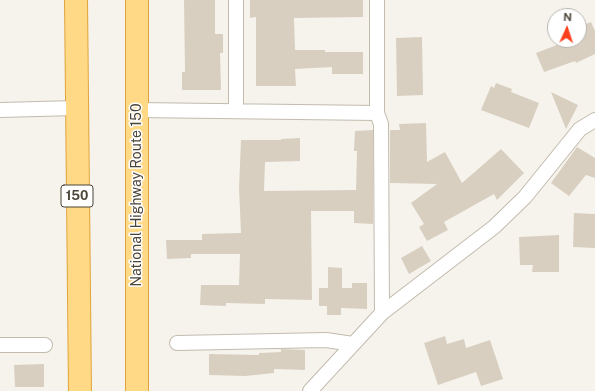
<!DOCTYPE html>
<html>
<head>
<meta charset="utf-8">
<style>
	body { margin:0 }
	#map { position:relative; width:595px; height:391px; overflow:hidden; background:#f6f3ec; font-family:"Public Sans",sans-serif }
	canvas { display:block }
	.north { position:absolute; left:547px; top:8px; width:40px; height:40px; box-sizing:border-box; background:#fff; border:1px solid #b7b4b0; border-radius:50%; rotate:3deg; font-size:11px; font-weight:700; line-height:16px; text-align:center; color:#4b4439 }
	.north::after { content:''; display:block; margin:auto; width:14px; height:18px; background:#fc3f1d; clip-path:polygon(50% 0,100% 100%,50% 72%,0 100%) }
</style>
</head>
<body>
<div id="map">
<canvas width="595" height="391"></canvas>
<div class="north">N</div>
</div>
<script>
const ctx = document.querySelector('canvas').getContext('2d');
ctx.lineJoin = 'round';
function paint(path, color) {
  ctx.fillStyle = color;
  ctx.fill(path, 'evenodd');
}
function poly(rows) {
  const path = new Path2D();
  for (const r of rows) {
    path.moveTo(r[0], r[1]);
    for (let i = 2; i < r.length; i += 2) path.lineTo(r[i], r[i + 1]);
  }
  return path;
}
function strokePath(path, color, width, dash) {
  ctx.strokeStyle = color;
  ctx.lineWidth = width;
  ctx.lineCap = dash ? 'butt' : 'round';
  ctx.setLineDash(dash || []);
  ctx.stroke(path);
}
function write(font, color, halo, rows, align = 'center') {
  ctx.font = font + ' "Public Sans",sans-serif';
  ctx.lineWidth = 3;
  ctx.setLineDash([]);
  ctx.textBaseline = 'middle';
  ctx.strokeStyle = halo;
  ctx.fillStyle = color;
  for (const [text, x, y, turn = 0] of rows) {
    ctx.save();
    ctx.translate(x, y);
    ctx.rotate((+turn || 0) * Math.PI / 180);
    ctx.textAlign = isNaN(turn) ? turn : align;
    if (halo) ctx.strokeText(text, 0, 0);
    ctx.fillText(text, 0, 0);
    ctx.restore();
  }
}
paint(poly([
	[184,0,215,0,215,34,223,34,223,53,220,53,221,90,182,90,182,72,185,72],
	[250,0,363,0,363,17,294,18,295,50,325,50,325,52,363,52,363,74,332,74,332,67,295,69,296,86,256,86,256,17,250,18],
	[591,22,595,31,595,54,576,63,575,61,544,72,536,53,570,40,579,40,579,27],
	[422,37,423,95,397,96,396,38],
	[496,83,512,89,511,92,539,103,529,128,481,110,491,86,494,88],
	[551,92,578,105,566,129],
	[426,123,427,162,445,152,462,183,501,149,524,173,497,200,494,194,444,222,448,230,427,241,419,227,424,224,411,203,437,184,390,183,390,130,400,130,399,124],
	[373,130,373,224,354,223,354,211,311,211,312,300,265,299,265,304,226,303,226,306,200,305,201,285,239,285,240,254,191,254,191,258,167,259,166,240,202,240,202,234,241,233,239,188,241,140,281,140,281,139,300,138,300,161,265,162,264,191,356,190,357,151,354,151,355,131],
	[577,147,595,158,595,178,586,175,569,196,551,183],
	[574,213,595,214,595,248,573,247],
	[559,235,559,272,532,272,533,265,520,265,519,237],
	[422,246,431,261,409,274,401,258],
	[328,267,342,268,342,288,352,288,352,283,367,283,367,309,341,308,341,315,327,315,327,306,319,306,319,288,328,288],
	[445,336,447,344,464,339,466,348,490,340,503,379,481,386,476,372,438,385,424,343],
	[281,349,305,350,305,370,274,369,274,373,245,376,209,375,209,354,259,355,259,353,281,352],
	[44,364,44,387,15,387,14,365]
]), '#d8cfc1');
const minor = poly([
	[377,0,377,113,381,124,382,313],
	[0,110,76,108],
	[137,110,377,113],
	[236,111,236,1],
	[177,343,326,340,353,344],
	[0,345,45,345],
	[310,391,382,313,494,227,525,197,580,129,595,120]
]);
const trunk = poly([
	[76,0,80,391],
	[137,391,137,0]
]);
strokePath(minor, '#c2bbae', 16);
strokePath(trunk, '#e0a43c', 24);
strokePath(minor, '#fff', 14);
strokePath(trunk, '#ffd985', 22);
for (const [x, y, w] of [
	[77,196,32]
]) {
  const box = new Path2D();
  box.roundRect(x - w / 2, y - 11, w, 22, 3);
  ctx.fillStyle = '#fff';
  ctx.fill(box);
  strokePath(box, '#4b4439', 1);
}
write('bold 13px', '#4b4439', null, [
	["150",77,196]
]);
write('14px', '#4b4439', '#fff', [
	["National Highway Route 150",137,195,-90]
]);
</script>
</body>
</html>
